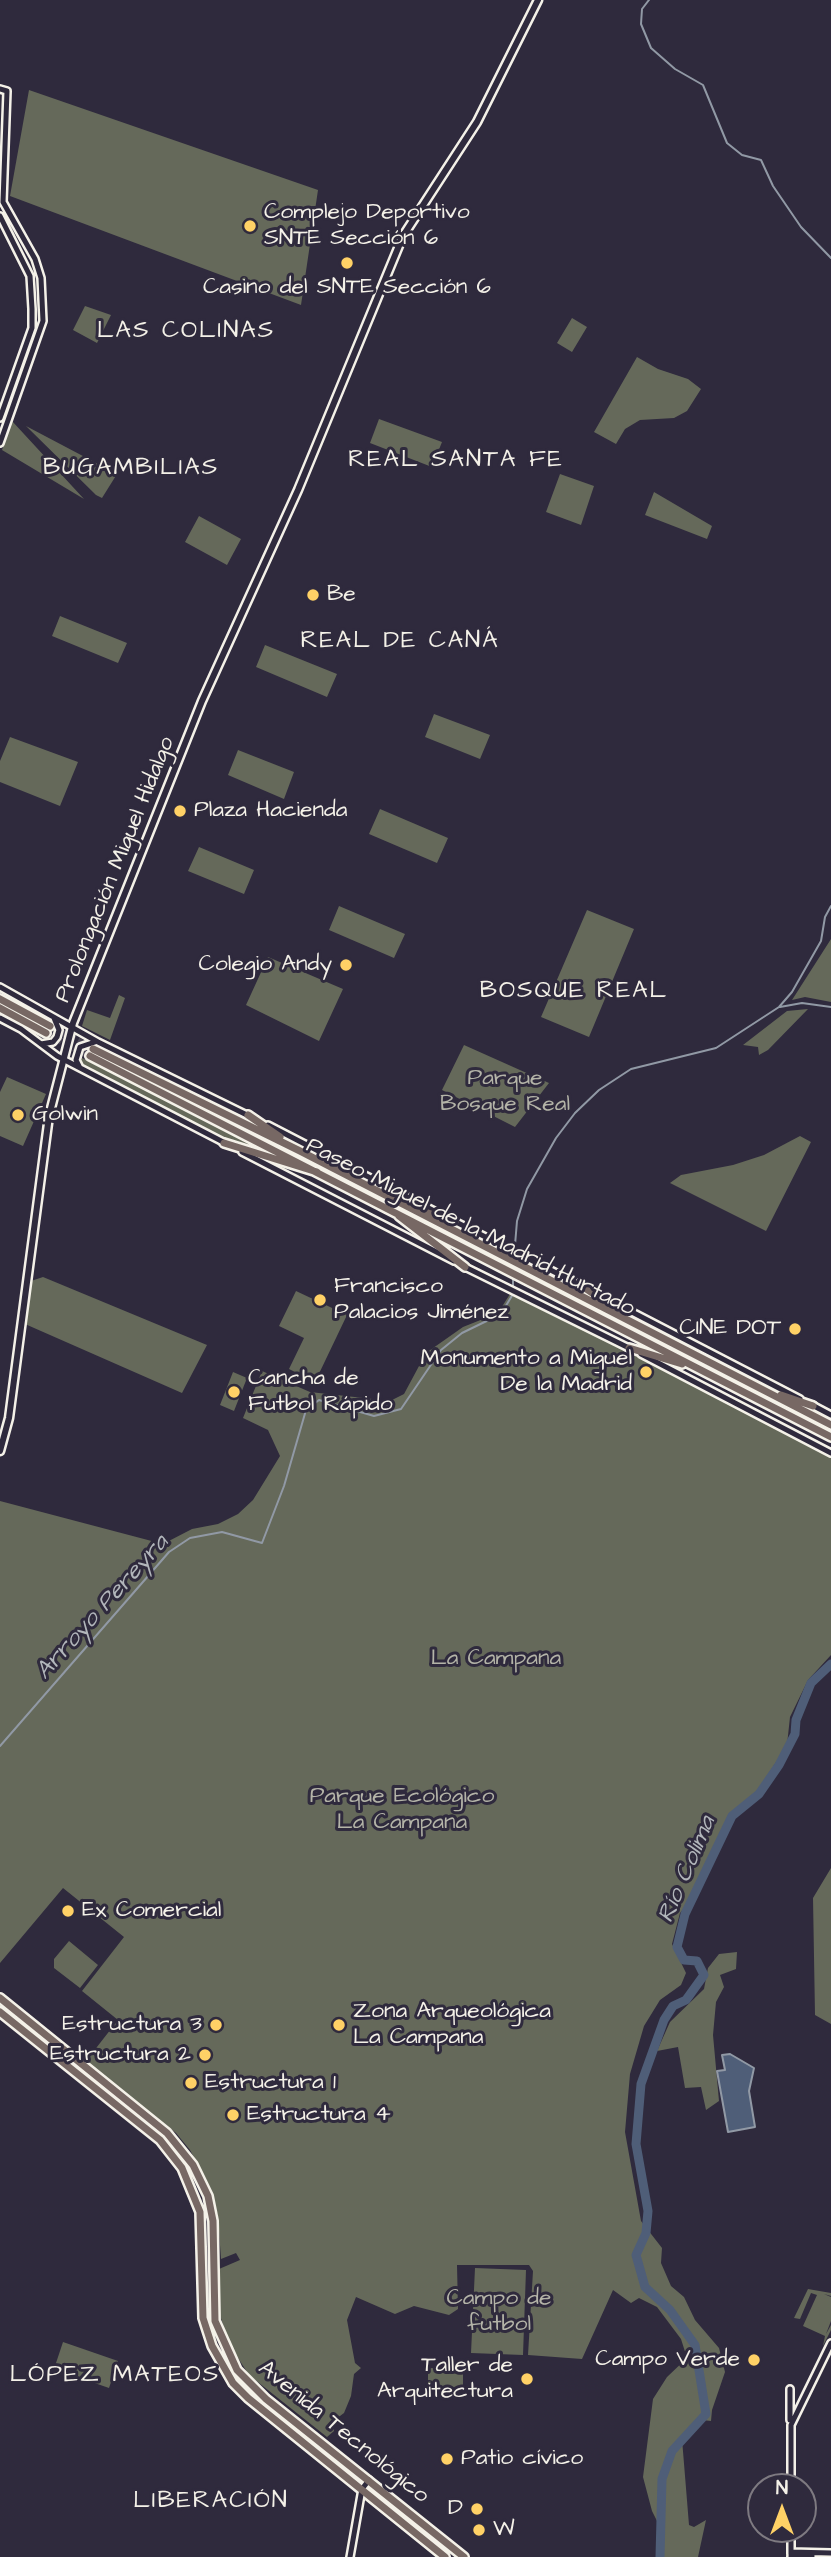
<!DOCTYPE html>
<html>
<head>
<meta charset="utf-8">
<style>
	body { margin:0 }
	#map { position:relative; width:831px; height:2557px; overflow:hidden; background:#2f2a3d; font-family:"Architects Daughter",sans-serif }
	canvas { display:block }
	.north { position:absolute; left:747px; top:2473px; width:70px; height:70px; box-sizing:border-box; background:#2f2a3d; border:2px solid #7e7a81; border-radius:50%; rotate:0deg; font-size:19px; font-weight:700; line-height:28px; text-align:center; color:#f4f1e8 }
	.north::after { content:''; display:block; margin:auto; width:24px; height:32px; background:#ffd166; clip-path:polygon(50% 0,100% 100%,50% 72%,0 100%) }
</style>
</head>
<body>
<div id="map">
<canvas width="831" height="2557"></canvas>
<div class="north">N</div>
</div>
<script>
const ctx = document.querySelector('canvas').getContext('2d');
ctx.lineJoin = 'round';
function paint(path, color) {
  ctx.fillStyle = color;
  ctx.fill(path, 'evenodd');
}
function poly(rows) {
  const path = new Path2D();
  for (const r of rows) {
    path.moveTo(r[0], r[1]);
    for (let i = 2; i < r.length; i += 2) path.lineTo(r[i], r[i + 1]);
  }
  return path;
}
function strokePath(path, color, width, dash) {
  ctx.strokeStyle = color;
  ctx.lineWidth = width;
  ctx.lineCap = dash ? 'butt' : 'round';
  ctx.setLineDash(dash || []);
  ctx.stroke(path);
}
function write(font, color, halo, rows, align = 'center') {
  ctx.font = font + ' "Architects Daughter",sans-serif';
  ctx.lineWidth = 6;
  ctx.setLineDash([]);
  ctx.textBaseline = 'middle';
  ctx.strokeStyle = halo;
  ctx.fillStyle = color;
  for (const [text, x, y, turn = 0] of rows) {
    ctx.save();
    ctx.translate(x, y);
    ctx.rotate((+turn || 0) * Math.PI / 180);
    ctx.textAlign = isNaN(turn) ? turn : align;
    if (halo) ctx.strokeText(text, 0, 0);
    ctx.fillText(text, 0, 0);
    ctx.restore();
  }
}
paint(poly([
	[29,90,318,190,301,305,10,196],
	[85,306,111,315,97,343,73,330],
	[572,318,587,327,572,352,557,343],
	[637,357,658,369,688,379,701,389,687,411,674,418,640,420,625,429,616,444,594,432],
	[379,419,442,442,432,467,370,443],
	[12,421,84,499,2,450],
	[26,426,117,474,102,498,96,495],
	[560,474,594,486,581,525,546,512],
	[654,492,712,526,707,539,645,515],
	[199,516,241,539,227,565,185,542],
	[60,616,127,643,118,663,52,636],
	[265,645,337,674,327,697,256,667],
	[434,714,490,735,480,759,425,737],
	[10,737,78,762,60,806,0,782,0,761],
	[238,750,294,772,284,799,228,775],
	[380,809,448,838,437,863,369,834],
	[199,847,254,870,244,894,188,871],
	[339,906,405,934,394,958,329,930],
	[587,910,634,929,589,1037,541,1017],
	[831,939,831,1002,805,997,792,1000],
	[268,957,343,989,319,1041,246,1005],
	[119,995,125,998,110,1040,82,1026,87,1010,110,1018],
	[808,1009,768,1050,759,1055,758,1047,743,1045,787,1011],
	[464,1045,549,1083,515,1127,442,1090],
	[80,1057,192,1112,290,1161,228,1142,83,1067],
	[7,1077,46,1094,23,1146,0,1136,0,1092],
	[800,1136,811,1142,766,1231,670,1183,681,1175,733,1165,764,1155],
	[43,1277,207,1345,182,1393,25,1324,31,1281],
	[296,1291,347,1315,315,1382,289,1369,304,1338,279,1326],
	[510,1294,640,1356,831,1457,831,1655,808,1680,790,1717,787,1745,768,1775,753,1796,728,1816,689,1903,680,1913,672,1944,686,1973,681,1985,660,2000,644,2026,630,2074,625,2132,641,2221,662,2248,661,2263,671,2286,684,2297,695,2320,719,2348,725,2372,712,2410,711,2421,702,2420,682,2439,689,2525,694,2527,706,2520,698,2557,664,2557,663,2533,652,2511,643,2477,653,2399,667,2377,687,2358,681,2339,657,2307,639,2298,631,2303,613,2290,582,2359,528,2355,533,2271,529,2265,457,2265,458,2309,449,2315,414,2306,395,2314,356,2297,347,2320,355,2363,361,2368,354,2374,351,2396,344,2413,332,2422,334,2431,327,2437,249,2375,229,2344,219,2312,219,2269,240,2260,236,2253,221,2259,218,2217,212,2191,190,2150,176,2133,86,2061,118,2020,82,1991,124,1937,63,1888,0,1963,0,1501,163,1544,192,1529,218,1524,238,1514,253,1500,280,1456,268,1430,243,1418,262,1371,310,1392,390,1401,404,1394,426,1353,463,1327,498,1313],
	[233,1372,247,1378,234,1411,220,1405],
	[831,1868,831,2024,815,2015,813,1898],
	[69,1941,98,1965,80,1988,54,1968,54,1959],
	[737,1952,736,1969,720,1975,724,1987,716,2002,713,2035,719,2101,706,2110,701,2087,685,2088,678,2047,657,2051,670,2022,704,1989,708,1968,719,1954],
	[475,2268,526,2270,523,2355,471,2353],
	[808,2289,831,2293,831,2296,824,2294,831,2297,831,2321,826,2334,831,2325,831,2330,823,2346,825,2336,803,2326,817,2295,811,2293,800,2319,794,2318],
	[63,2342,118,2361,109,2388,54,2369],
	[428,2368,463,2369,463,2391,428,2390]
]), '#65695a');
const water = poly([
	[730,2054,754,2068,749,2091,755,2127,728,2132,717,2071,725,2070,722,2055,730,2054]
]);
paint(water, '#4f5e78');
strokePath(water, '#9199a5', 2);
strokePath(poly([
	[649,0,642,9,641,24,651,48,675,69,703,85,727,143,742,155,761,160,773,186,801,227,831,258],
	[780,1007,802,1003,831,1007],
	[514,1257,517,1221,527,1189,556,1138,575,1113,599,1090,631,1069,716,1048,779,1007,792,992,821,941,825,917,831,906],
	[513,1289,513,1277],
	[0,1746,169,1552,190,1538,222,1532,262,1543,284,1486,306,1410,319,1400,374,1416,401,1409,441,1350,462,1333,501,1314,513,1294]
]), '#9199a5', 2);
strokePath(poly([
	[660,2557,662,2479,672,2451,706,2414,695,2345,670,2310,645,2287,636,2255,646,2233,648,2211,636,2144,641,2084,664,2020,673,2006,686,2000,704,1975,697,1961,684,1960,677,1947,685,1914,732,1816,759,1794,779,1765,795,1734,796,1720,811,1683,831,1664]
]), '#4f5e78', 9);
strokePath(poly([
	[50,1026,93,1049],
	[46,1033,90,1056]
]), '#4d4857', 7, [7, 3.5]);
const tertiary = poly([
	[0,89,7,91,3,202,35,259,41,278,43,321,0,443],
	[0,216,30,276,32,309,32,328,0,418],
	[0,987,98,1042,249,1116],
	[0,1018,21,1029,57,1056,227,1144],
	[41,1044,53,1042,57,1037,59,1030,54,1018],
	[80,1068,76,1060,80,1047,95,1042],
	[268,1125,442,1215],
	[242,1152,454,1261],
	[454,1221,580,1285],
	[463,1266,633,1350],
	[601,1296,800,1399],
	[641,1354,831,1453],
	[812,1405,831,1415],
	[790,2389,790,2420],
	[791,2487,791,2425,831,2343],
	[791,2529,791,2554],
	[791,2552,831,2553],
	[791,2556,812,2556],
	[350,2557,362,2489,369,2480]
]);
const secondary = poly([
	[0,1451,9,1418,49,1116,73,1023,202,701,298,490,403,236,477,122,538,0]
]);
const primary = poly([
	[0,1998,167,2133,193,2165,208,2196,213,2221,215,2321,237,2370,266,2399,464,2557],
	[0,2012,160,2140,182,2168,200,2212,203,2318,212,2346,233,2383,248,2398,445,2557]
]);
const trunk = poly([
	[0,999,50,1026],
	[0,1008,46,1033],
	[93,1049,300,1151,831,1425],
	[90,1056,831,1437],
	[248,1115,280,1137],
	[224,1143,317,1172],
	[422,1211,455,1222],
	[399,1216,465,1267],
	[579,1284,615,1309],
	[629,1348,682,1364],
	[781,1395,813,1406]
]);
strokePath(tertiary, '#f4f1e8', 10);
strokePath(secondary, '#f4f1e8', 11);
strokePath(primary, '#f4f1e8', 12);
strokePath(trunk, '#f4f1e8', 12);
strokePath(tertiary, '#2f2a3d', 5);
strokePath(secondary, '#2f2a3d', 6);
strokePath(primary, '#776864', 7);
strokePath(trunk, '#776864', 7);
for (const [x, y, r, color] of [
	[250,226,7,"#ffd166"],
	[347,263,7,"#ffd166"],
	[313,595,7,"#ffd166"],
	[180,811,7,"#ffd166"],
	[346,965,7,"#ffd166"],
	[18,1115,7,"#ffd166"],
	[320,1300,7,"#ffd166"],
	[795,1329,7,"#ffd166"],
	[646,1372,7,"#ffd166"],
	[234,1392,7,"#ffd166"],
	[68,1911,7,"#ffd166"],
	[216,2025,7,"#ffd166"],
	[339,2025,7,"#ffd166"],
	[205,2055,7,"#ffd166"],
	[191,2083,7,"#ffd166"],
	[233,2115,7,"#ffd166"],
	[754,2360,7,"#ffd166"],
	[527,2379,7,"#ffd166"],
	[447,2459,7,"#ffd166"],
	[477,2509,7,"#ffd166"],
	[479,2530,7,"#ffd166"]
]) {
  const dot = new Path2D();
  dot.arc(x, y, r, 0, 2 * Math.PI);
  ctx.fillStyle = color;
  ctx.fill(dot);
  strokePath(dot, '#2f2a3d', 2.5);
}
write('23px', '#f4f1e8', '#2f2a3d', [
	["Complejo Deportivo",264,213],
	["SNTE Sección 6",264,239],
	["Casino del SNTE Sección 6",347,288,"center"],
	["Be",327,595],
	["Plaza Hacienda",194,811],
	["Colegio Andy",332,965,"right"],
	["Golwin",32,1115],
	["Francisco",334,1287],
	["Palacios Jiménez",334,1313],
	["CINE DOT",781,1329,"right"],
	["Monumento a Miguel",632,1359,"right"],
	["De la Madrid",632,1385,"right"],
	["Cancha de",248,1379],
	["Futbol Rápido",248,1405],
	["Ex Comercial",82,1911],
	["Zona Arqueológica",353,2012],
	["La Campana",353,2038],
	["Estructura 3",202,2025,"right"],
	["Estructura 2",191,2055,"right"],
	["Estructura 1",205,2083],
	["Estructura 4",247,2115],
	["Campo Verde",740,2360,"right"],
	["Taller de",513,2366,"right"],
	["Arquitectura",513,2392,"right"],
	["Patio cívico",461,2459],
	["D",463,2509,"right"],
	["W",493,2530]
], 'left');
write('23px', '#f4f1e8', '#2f2a3d', [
	["Prolongación Miguel Hidalgo",116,870,-68],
	["Paseo Miguel de la Madrid Hurtado",470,1228,27],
	["Avenida Tecnológico",343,2433,39]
]);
write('23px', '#b4b4a8', '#2f2a3d', [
	["Parque",505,1079],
	["Bosque Real",505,1105],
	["La Campana",496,1659],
	["Parque Ecológico",402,1797],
	["La Campana",402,1823],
	["Campo de",499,2299],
	["futbol",499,2325]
]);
ctx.letterSpacing = '2px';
write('24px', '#f4f1e8', '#2f2a3d', [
	["LAS COLINAS",186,332],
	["REAL SANTA FE",456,461],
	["BUGAMBILIAS",131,469],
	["REAL DE CANÁ",400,642],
	["BOSQUE REAL",574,992],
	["LÓPEZ MATEOS",115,2376],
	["LIBERACIÓN",211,2502]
]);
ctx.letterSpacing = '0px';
write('italic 24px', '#b2b6bb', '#2f2a3d', [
	["Arroyo Pereyra",103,1608,-48],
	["Río Colima",688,1870,-67]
]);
</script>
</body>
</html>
